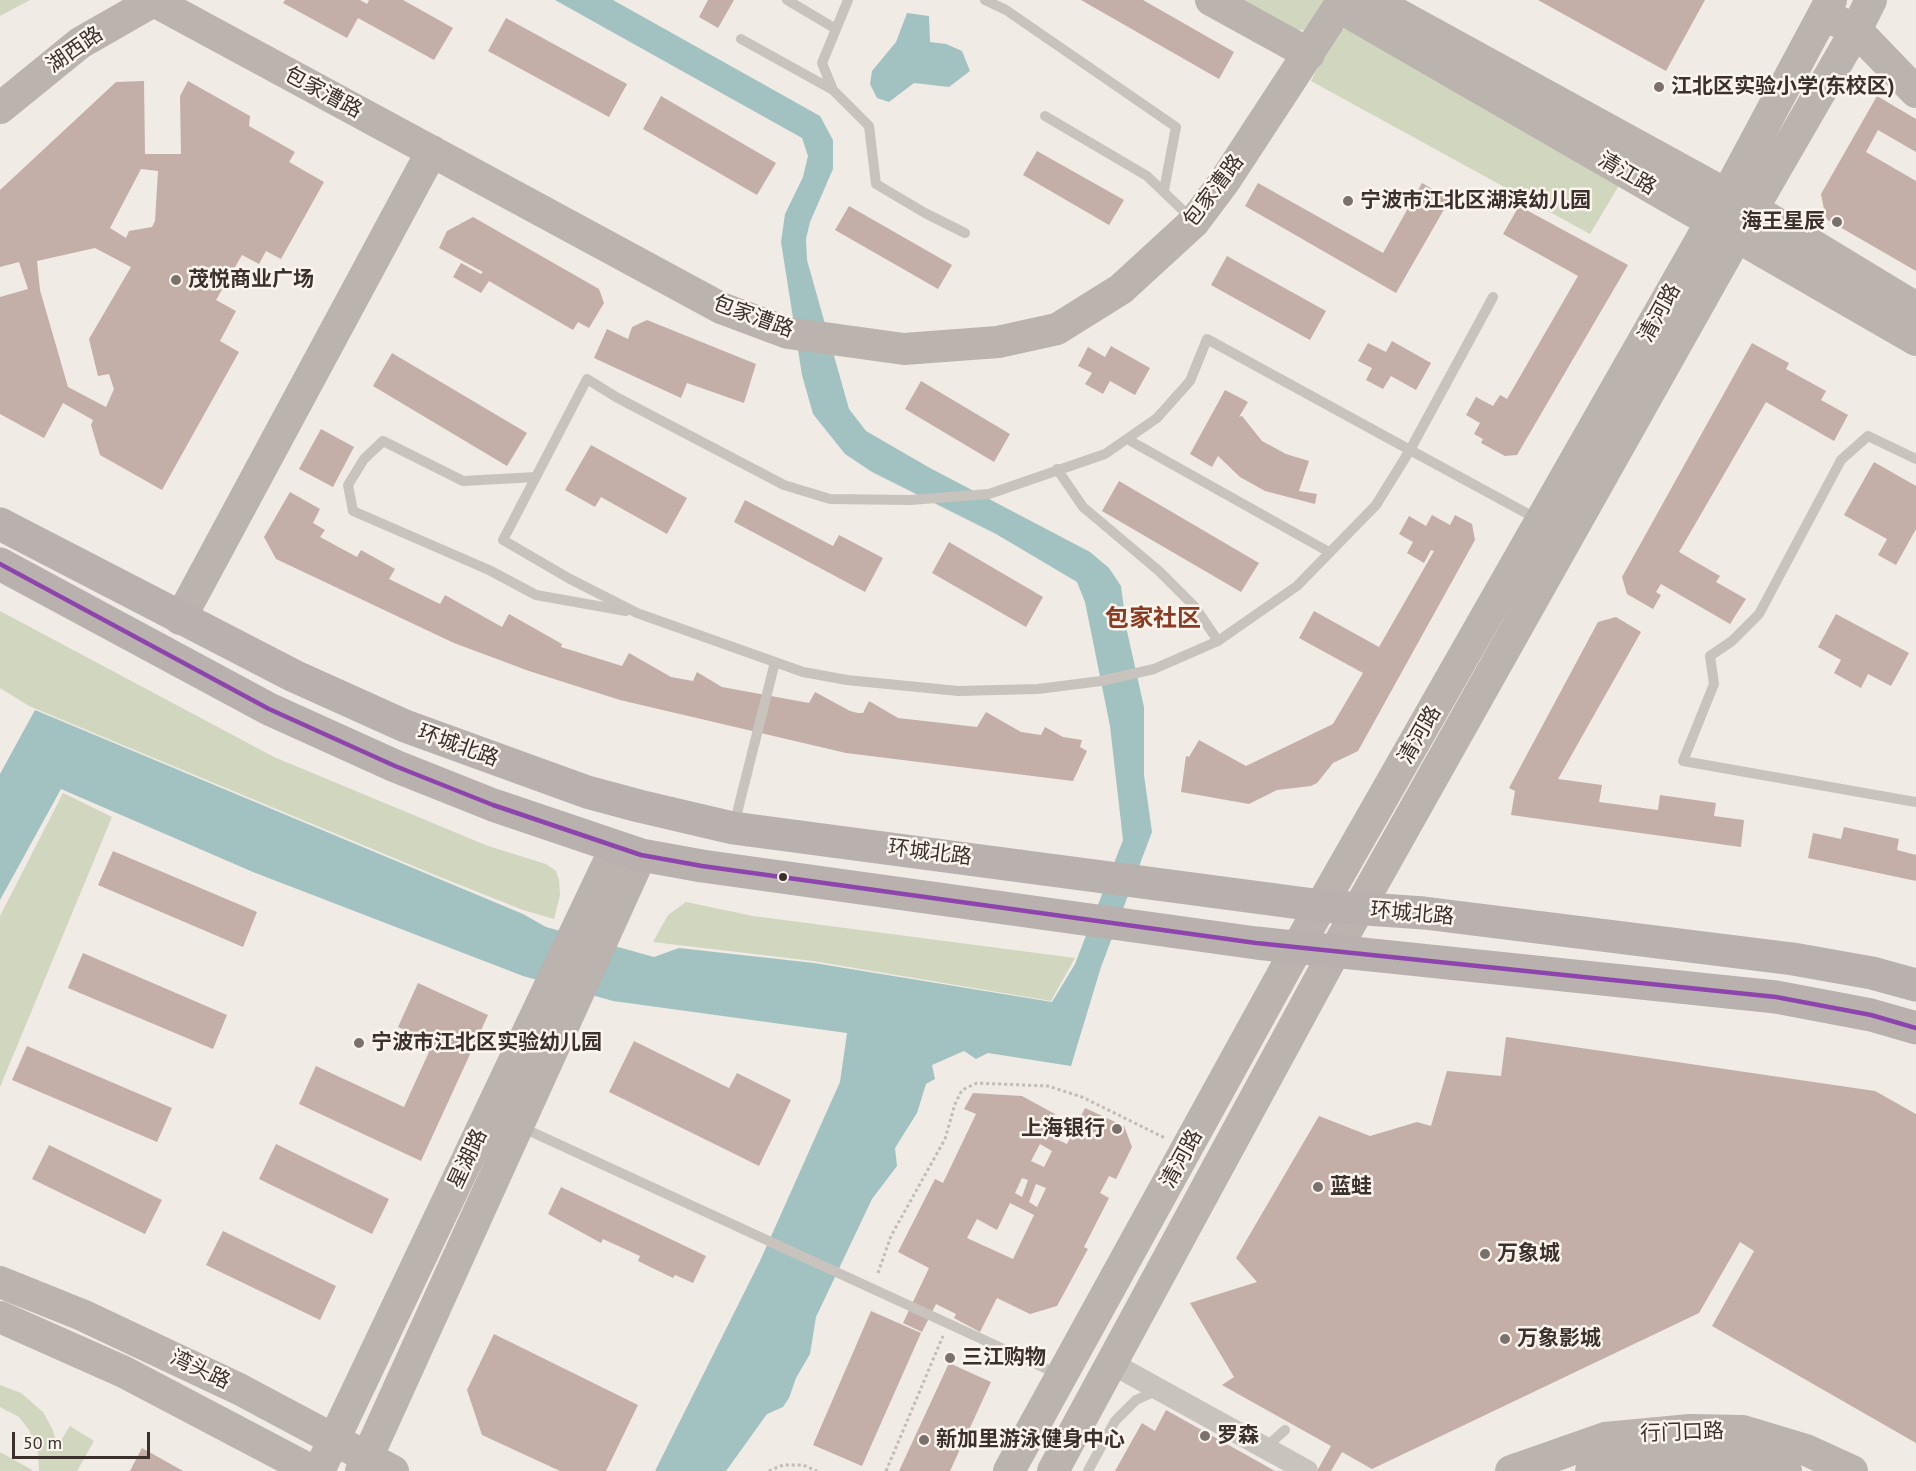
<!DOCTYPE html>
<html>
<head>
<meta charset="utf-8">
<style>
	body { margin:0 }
	#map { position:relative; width:1916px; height:1471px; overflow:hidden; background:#f0ebe5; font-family:"PT Sans",sans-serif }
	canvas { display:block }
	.scale { position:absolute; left:12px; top:1432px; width:138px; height:27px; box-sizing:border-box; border:3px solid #3b302b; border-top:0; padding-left:8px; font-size:18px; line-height:21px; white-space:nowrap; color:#3b302b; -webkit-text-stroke:4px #fbf5ee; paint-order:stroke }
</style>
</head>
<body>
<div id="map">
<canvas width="1916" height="1471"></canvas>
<div class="scale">50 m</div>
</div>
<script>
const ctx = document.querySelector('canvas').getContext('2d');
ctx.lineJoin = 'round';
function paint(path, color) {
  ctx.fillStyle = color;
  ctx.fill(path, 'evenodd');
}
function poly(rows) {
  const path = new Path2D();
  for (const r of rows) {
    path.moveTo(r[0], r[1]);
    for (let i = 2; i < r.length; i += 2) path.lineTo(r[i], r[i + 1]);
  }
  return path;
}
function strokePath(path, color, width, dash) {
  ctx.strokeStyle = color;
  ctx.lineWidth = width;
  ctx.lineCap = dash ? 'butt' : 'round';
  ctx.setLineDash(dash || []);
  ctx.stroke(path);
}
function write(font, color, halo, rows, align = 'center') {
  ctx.font = font + ' "PT Sans","Noto Sans SC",sans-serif';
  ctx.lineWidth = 5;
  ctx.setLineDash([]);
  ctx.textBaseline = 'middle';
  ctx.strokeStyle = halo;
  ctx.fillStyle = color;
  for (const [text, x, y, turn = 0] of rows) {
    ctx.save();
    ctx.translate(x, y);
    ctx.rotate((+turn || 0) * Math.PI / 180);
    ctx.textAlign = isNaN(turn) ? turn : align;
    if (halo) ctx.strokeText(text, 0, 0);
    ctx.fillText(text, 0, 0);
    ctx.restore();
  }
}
paint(poly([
	[0,0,30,0,0,16],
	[1235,0,1327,0,1306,31,1285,27],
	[1356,26,1624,177,1590,234,1311,81,1331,42,1342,30],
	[0,611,274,757,488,846,546,864,556,871,559,880,560,895,554,919,523,910,435,875,29,706,0,688],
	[63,793,112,817,0,1087,0,916],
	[686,902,753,916,1075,958,1051,1001,813,961,653,942,668,915],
	[0,1385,21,1393,43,1412,53,1430,57,1447,70,1426,94,1441,77,1471,39,1471,38,1453,29,1430,19,1417,0,1407],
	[0,1452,32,1470,32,1471,0,1471]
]), '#d1d6bf');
paint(poly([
	[555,0,613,0,820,116,833,140,833,169,810,222,806,239,807,260,849,409,866,431,930,468,1090,552,1109,568,1121,586,1127,631,1144,707,1144,775,1152,832,1101,967,1071,1066,988,1053,976,1059,964,1051,932,1065,935,1079,926,1084,917,1113,895,1148,897,1166,872,1199,816,1317,810,1354,796,1378,789,1398,783,1407,767,1414,726,1471,655,1471,760,1261,840,1082,847,1033,613,1001,523,976,253,872,61,789,0,900,0,774,35,710,523,914,546,927,654,957,679,948,814,963,1052,1002,1075,964,1123,840,1110,726,1085,602,1077,582,996,534,872,472,845,454,813,414,802,375,781,242,785,214,803,177,808,156,802,138],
	[907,13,929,16,930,42,946,44,962,51,970,71,949,87,914,83,889,102,877,98,870,84,872,71,896,42]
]), '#a1c2c1');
paint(poly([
	[285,0,360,0,367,4,369,0,403,0,453,28,434,60,358,18,347,38,283,3],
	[708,0,734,0,718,28,699,17],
	[1081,0,1143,0,1234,52,1219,79],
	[1538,0,1705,0,1666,71],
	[506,18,627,84,609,117,488,51],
	[144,81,145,154,181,154,180,96,188,81,250,116,249,126,295,152,289,162,324,182,281,259,266,251,259,264,242,255,216,300,236,311,220,341,239,352,162,490,100,455,91,425,93,420,63,403,44,438,0,414,0,297,28,289,19,262,0,267,0,190,116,82],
	[141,169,158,171,155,221,152,227,129,231,126,238,110,228],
	[95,248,131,267,89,339,98,376,109,374,114,389,106,407,68,387,40,290,37,261],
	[661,96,776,163,757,195,643,129],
	[1877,96,1916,119,1916,152,1878,130,1866,152,1916,181,1916,271,1826,219,1821,194],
	[1037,151,1124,200,1109,225,1023,175],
	[1258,183,1383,253,1422,183,1450,199,1396,293,1245,206],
	[849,206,952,265,938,289,835,230],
	[1519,206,1628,265,1517,455,1505,456,1481,443,1483,439,1474,434,1480,423,1466,415,1476,397,1493,406,1500,395,1507,399,1578,276,1503,234],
	[473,217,599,289,604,303,589,328,578,322,573,330,489,281,481,293,453,277,461,263,481,274,483,272,439,248,447,231],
	[1227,256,1326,311,1310,340,1211,285],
	[647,320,756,364,744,403,687,383,681,398,594,358,607,329,628,339,632,327],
	[1392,341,1431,363,1416,390,1391,376,1383,389,1366,380,1372,368,1358,361,1368,343,1386,352],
	[1752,343,1789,363,1786,369,1826,391,1821,400,1848,415,1834,441,1766,402,1679,552,1720,576,1716,582,1746,599,1730,624,1661,584,1656,592,1661,595,1653,609,1627,594,1622,577],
	[1111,346,1150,368,1135,395,1110,381,1103,394,1085,384,1092,373,1078,366,1088,347,1105,357],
	[392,353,527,433,507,466,373,386],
	[921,381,1010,434,994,462,905,409],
	[1225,390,1248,402,1239,417,1242,416,1262,441,1286,454,1309,461,1299,491,1317,494,1315,504,1265,491,1240,477,1218,456,1212,467,1190,454],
	[321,429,354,447,333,487,299,469],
	[591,445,687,498,667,534,601,497,595,507,565,490],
	[1874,462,1916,486,1916,529,1896,565,1878,555,1887,539,1844,515],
	[1119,481,1259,563,1241,592,1102,511],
	[290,492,320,509,313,523,325,530,320,537,357,557,361,550,395,569,389,579,440,604,445,595,502,627,509,614,562,644,561,647,622,666,629,653,671,677,693,681,697,672,722,687,809,703,815,692,850,711,858,713,863,713,869,701,898,718,977,727,986,712,1021,732,1041,735,1045,727,1063,737,1082,740,1080,747,1087,751,1073,781,846,753,620,700,529,671,454,643,276,559,264,537],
	[745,500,833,546,839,535,883,558,865,592,734,522],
	[1432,515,1450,525,1455,515,1472,524,1475,540,1358,751,1333,763,1317,783,1311,786,1277,790,1249,804,1181,792,1186,756,1189,757,1199,740,1246,766,1333,724,1363,673,1299,638,1314,611,1379,647,1434,551,1431,550,1424,563,1407,553,1413,542,1399,534,1409,516,1426,526],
	[949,542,1043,597,1026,627,932,573],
	[1836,614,1909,653,1891,686,1868,674,1861,688,1834,673,1841,660,1818,647],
	[1616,617,1641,632,1558,779,1602,785,1599,802,1658,810,1660,795,1716,803,1714,816,1744,820,1741,847,1511,815,1515,791,1509,788,1598,622],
	[1844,827,1899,839,1897,850,1916,855,1916,881,1808,858,1813,833,1841,839],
	[113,851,257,912,243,947,98,885],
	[83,953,227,1015,213,1049,68,988],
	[418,983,488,1015,421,1161,299,1104,316,1066,404,1107,433,1043,398,1027],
	[1506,1037,1875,1091,1916,1114,1916,1443,1712,1326,1754,1251,1740,1242,1699,1313,1372,1469,1342,1452,1331,1471,1317,1471,1331,1446,1222,1385,1234,1377,1190,1303,1257,1282,1236,1258,1319,1116,1370,1136,1417,1122,1431,1126,1447,1071,1501,1076],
	[634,1041,729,1088,737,1073,791,1100,759,1166,609,1092],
	[27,1046,172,1108,157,1142,12,1080],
	[973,1093,1022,1096,1055,1114,1045,1134,1067,1144,1085,1108,1124,1126,1132,1147,1116,1179,1109,1176,1100,1193,1109,1198,1084,1247,1088,1249,1057,1306,1030,1314,997,1298,980,1332,954,1318,956,1314,936,1304,922,1332,903,1323,929,1268,898,1252,935,1179,943,1183,976,1114,964,1109],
	[1040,1144,1052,1151,1044,1167,1031,1161],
	[1022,1178,1028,1180,1022,1197,1015,1193],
	[1036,1184,1046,1188,1037,1207,1029,1202],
	[1010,1203,1034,1215,1013,1259,967,1238,977,1219,997,1230],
	[276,1144,389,1199,372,1234,259,1179],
	[49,1145,162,1200,145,1234,32,1179],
	[561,1187,706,1256,693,1283,675,1275,673,1278,638,1261,640,1256,603,1239,601,1243,548,1214],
	[223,1231,336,1286,320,1320,206,1265],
	[871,1311,921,1333,862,1466,813,1445],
	[494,1334,638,1405,606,1471,560,1471,482,1435,467,1390],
	[949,1363,991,1382,950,1471,899,1471],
	[1166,1410,1275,1471,1115,1471,1142,1423,1155,1431],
	[142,1448,183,1471,130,1471]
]), '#c3afa7');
strokePath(poly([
	[878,1273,891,1236,945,1139,955,1104,962,1090,977,1083,1048,1086,1082,1097,1165,1138],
	[769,1471,783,1465,803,1465,817,1471],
	[886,1471,943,1336]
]), '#c2bbb6', 3, [3, 3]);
strokePath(poly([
	[787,0,836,29],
	[848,0,822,63,833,90,869,126,876,184,925,213,965,233],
	[985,0,1006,10,1176,127,1164,190],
	[741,39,833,90],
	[1045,116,1147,176,1192,219],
	[1493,297,1410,450,1376,505,1297,586,1218,641,1154,669,1101,681,1038,689,958,691,847,680,803,672,637,613,570,579,503,540,587,379,616,397,784,485,830,499,910,500,989,494,1105,454,1157,418,1190,381,1207,339,1410,450,1539,520],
	[1127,439,1329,552],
	[1916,459,1868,436,1841,460,1759,614,1732,641,1710,656,1714,684,1683,761,1916,802],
	[1057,469,1083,507,1159,571,1195,607,1218,641],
	[536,477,463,481,383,441,364,459,348,485,353,511,489,570,536,595,626,611],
	[734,825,775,662],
	[521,1127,1060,1375],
	[1265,1448,1285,1430],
	[1088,1471,1115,1421,1136,1400,1158,1390]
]), '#c9c3be', 10);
strokePath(poly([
	[1111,1363,1307,1471]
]), '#c9c3be', 22);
strokePath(poly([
	[152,0,721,308,788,333,904,349,998,342,1057,329,1121,289,1194,222,1224,182,1343,0],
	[1211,0,1309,54],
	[1372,0,1753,209,1916,308],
	[1339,7,1916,340],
	[1837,21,1856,30,1916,92],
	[0,108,80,43,155,0],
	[180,619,432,151],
	[0,1282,82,1315,239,1389,393,1471],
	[0,1317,124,1372,312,1471],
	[319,1471,616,847],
	[361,1471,641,855],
	[1009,1471,1297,948,1726,196,1831,0],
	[1053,1471,1335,951,1737,236,1856,30,1871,0],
	[1511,1471,1605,1438,1690,1430,1743,1431,1806,1450,1852,1471],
	[1591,1471,1650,1460,1731,1457,1786,1471]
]), '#bab3ae', 32);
strokePath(poly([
	[0,524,294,676,405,726,587,792,639,806,733,828,1322,906,1424,913,1793,959,1872,973,1916,985],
	[0,564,269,709,395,766,493,805,641,855,702,866,1256,943,1776,997,1871,1015,1916,1028]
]), '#b8b1ad', 33);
strokePath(poly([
	[0,564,269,709,395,766,493,805,641,855,702,866,1256,943,1776,997,1871,1015,1916,1028]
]), '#8e44ad', 4.5);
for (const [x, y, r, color] of [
	[1659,87,6,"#7a716c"],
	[1348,201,6,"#7a716c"],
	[1837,222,6,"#7a716c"],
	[176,280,6,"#7a716c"],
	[783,877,5,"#3b302b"],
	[359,1043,6,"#7a716c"],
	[1117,1129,6,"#7a716c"],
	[1318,1187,6,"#7a716c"],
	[1485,1254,6,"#7a716c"],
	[1505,1339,6,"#7a716c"],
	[950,1358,6,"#7a716c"],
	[1205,1436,6,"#7a716c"],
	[924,1440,6,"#7a716c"]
]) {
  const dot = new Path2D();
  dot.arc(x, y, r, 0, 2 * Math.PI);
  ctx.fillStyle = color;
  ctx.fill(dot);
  strokePath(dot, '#fbf5ee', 2);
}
write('21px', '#3b302b', '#fbf5ee', [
	["湖西路",75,50,-35],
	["包家漕路",323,93,28],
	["清江路",1627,174,30],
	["包家漕路",1214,191,-53],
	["清河路",1660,313,-61],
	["包家漕路",753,317,20],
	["清河路",1420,735,-60],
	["环城北路",458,746,20],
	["环城北路",930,853,7],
	["环城北路",1412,914,5],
	["星湖路",468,1159,-65],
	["清河路",1182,1159,-61],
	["湾头路",200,1370,25],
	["行门口路",1682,1433,-2]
]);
write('bold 21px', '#3b302b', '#fbf5ee', [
	["江北区实验小学(东校区)",1671,87],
	["宁波市江北区湖滨幼儿园",1360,201],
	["海王星辰",1825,222,"right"],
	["茂悦商业广场",188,280],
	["宁波市江北区实验幼儿园",371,1043],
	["上海银行",1105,1129,"right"],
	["蓝蛙",1330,1187],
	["万象城",1497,1254],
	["万象影城",1517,1339],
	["三江购物",962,1358],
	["罗森",1217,1436],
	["新加里游泳健身中心",936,1440]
], 'left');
write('bold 24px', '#8c3b22', '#fbf5ee', [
	["包家社区",1153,619]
]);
</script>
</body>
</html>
